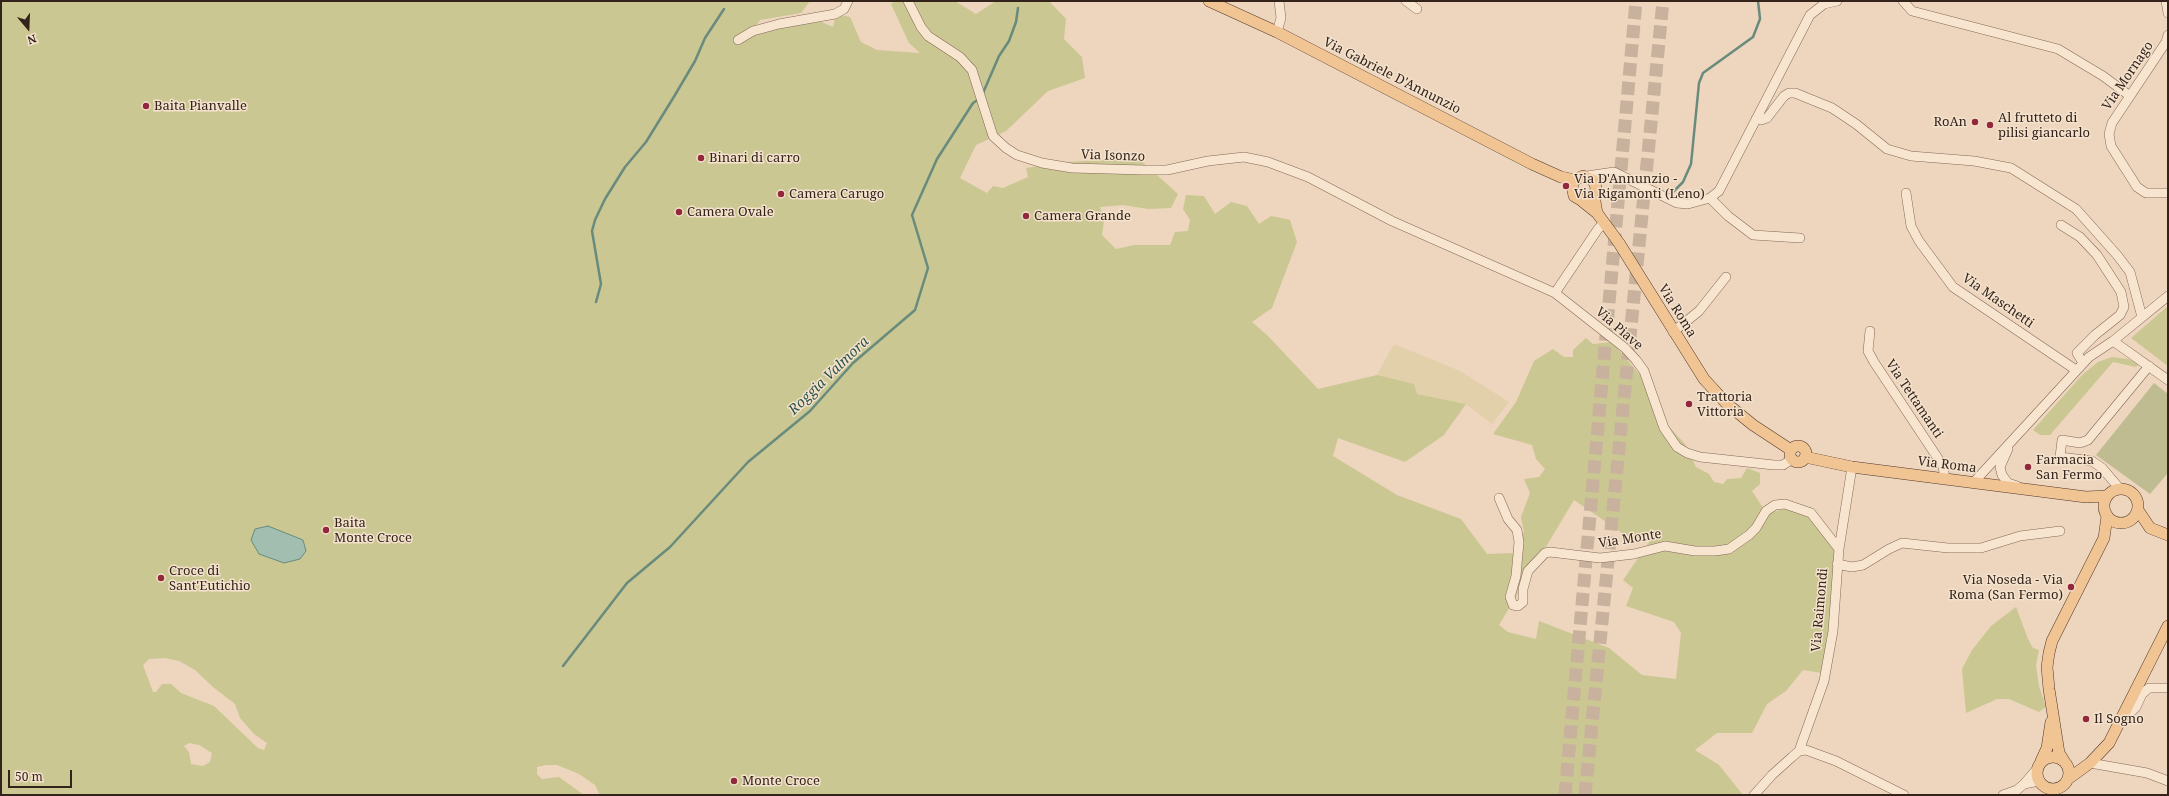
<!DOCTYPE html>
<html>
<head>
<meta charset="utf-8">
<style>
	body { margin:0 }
	#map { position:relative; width:2169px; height:796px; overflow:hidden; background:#edd6bd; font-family:"Noto Serif",serif }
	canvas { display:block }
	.frame { position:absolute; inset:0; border:2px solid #34231b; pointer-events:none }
	.north { position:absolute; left:8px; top:8px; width:40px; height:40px; -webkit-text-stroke:3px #f4e2cd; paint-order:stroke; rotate:161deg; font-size:11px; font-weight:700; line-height:16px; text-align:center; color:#34231b }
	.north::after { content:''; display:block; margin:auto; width:14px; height:18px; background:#34231b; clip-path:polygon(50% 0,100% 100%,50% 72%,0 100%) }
	.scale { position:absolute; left:8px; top:770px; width:64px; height:18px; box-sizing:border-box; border:2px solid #34231b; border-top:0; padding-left:5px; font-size:12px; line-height:14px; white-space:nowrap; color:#34231b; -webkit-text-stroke:3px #f4e2cd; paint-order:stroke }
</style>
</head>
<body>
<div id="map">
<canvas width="2169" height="796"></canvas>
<div class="frame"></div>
<div class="north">N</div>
<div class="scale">50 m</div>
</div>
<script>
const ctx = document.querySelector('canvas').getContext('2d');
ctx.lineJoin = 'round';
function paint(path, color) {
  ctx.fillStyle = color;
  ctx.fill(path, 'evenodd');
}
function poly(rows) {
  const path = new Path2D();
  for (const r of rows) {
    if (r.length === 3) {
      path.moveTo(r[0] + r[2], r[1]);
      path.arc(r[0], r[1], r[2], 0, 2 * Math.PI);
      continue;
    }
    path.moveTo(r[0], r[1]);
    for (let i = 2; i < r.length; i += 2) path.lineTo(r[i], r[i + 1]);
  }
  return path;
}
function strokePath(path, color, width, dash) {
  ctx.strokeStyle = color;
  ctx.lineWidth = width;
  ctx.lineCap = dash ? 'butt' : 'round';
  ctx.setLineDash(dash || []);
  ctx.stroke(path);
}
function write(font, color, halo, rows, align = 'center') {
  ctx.font = font + ' "Noto Serif",serif';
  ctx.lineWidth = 3;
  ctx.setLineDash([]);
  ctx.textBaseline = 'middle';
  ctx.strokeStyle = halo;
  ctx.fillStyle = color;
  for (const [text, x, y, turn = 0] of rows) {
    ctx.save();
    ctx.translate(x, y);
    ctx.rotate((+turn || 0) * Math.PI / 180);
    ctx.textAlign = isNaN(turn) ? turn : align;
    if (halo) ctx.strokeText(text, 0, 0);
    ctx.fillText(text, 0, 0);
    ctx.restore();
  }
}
paint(poly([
	[1394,344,1460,371,1509,402,1492,424,1466,404,1417,394,1377,375]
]), '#e2d0ab');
paint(poly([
	[1,1,810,1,801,13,760,20,747,38,765,28,817,20,833,27,836,14,850,17,861,42,877,50,920,53,909,43,891,4,895,1,955,1,976,14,996,1,1049,1,1066,19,1064,39,1082,57,1085,78,1048,91,1006,131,976,145,960,178,987,193,993,186,1003,188,1028,177,1026,168,1068,162,1138,158,1178,194,1171,208,1148,209,1123,205,1100,207,1104,221,1102,235,1116,249,1134,245,1170,245,1175,232,1188,231,1190,220,1183,209,1186,195,1204,196,1215,214,1231,202,1247,206,1259,224,1271,216,1290,220,1297,242,1272,308,1252,322,1268,336,1318,389,1377,375,1414,384,1417,394,1466,404,1444,435,1405,462,1338,438,1333,456,1397,495,1461,519,1487,554,1513,553,1524,532,1521,517,1530,493,1524,479,1539,477,1545,469,1536,459,1532,445,1493,434,1516,402,1534,361,1553,349,1564,357,1573,357,1573,350,1586,338,1593,344,1612,342,1640,375,1663,420,1685,444,1696,467,1709,474,1714,482,1723,484,1727,479,1741,478,1747,468,1760,473,1760,484,1752,491,1767,514,1787,508,1812,519,1834,549,1834,610,1822,673,1803,670,1786,691,1767,704,1752,733,1717,733,1695,750,1719,765,1743,795,600,795,595,785,579,774,557,765,546,765,537,767,537,774,542,779,559,777,584,795,1,795],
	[1574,500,1625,535,1650,541,1623,580,1633,588,1626,606,1674,622,1681,633,1676,679,1642,675,1609,648,1539,621,1536,639,1508,632,1499,625],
	[165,658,179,661,195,670,213,687,235,704,240,718,254,734,267,743,264,750,258,748,214,706,181,693,171,684,162,684,156,692,153,692,143,665,149,659],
	[189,743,199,745,212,753,210,762,203,766,191,764,189,752,184,746],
	[2168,306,2168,366,2131,338],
	[2112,357,2128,359,2139,364,2136,367,2113,362,2050,435,2040,435,2033,430,2083,374,2098,362],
	[2016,607,2028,639,2033,648,2039,650,2036,665,2039,686,2046,707,2039,712,2009,699,1997,699,1966,713,1962,669,1972,650,1991,626]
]), '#cac792');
paint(poly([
	[2154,383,2168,394,2168,473,2150,494,2096,455]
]), '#bfbc92');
const water = poly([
	[268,526,303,540,306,551,300,559,284,563,259,554,251,540,255,529,268,526]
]);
paint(water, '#a1beb1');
strokePath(water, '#698b7d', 1);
strokePath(poly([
	[983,93,999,56,1009,41,1016,22,1018,8],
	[1672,193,1683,182,1691,164,1699,83,1703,73,1753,37,1760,19,1758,1],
	[596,302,601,284,592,231,595,220,605,199,625,167,646,142,675,95,695,61,705,38,724,9],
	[563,666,627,583,670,547,748,462,810,411,853,363,915,310,928,268,912,215,937,159,973,103,979,99]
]), '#698b7d', 2.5);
strokePath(poly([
	[1565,795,1636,1],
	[1585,795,1663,1]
]), '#c8b29d', 13, [13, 6]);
const minor = poly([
	[908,1,921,27,928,36,960,57,972,70,993,136,1006,148,1017,155,1042,163,1072,168,1144,170,1167,170,1208,161,1244,157,1268,162,1308,177,1392,221,1555,293,1625,348,1636,360,1644,371,1664,428,1677,447,1687,453,1700,457,1774,465,1783,465,1792,459],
	[1406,1,1417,9],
	[1903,1,1912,11,2058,49,2103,76,2130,96],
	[2166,1,2168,13],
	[1277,32,1281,18,1279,1],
	[2168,35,2166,42,2112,123,2109,134,2111,146,2137,187,2146,193,2168,193],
	[738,40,753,31,779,24,835,14,844,9,848,1],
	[1756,119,1761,120,1767,118,1784,96,1789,93,1795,93,1832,108,1856,124,1887,149,1911,156,1974,161,2011,168,2076,209,2117,255,2130,272,2142,317],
	[1587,176,1614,172,1677,203,1688,204,1710,198,1719,191,1810,15,1824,4,1837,1],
	[1906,193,1911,226,1919,241,1953,287,2076,370],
	[1710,198,1728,216,1753,235,1800,238],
	[2061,225,2080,237,2097,255,2121,292,2124,307,2120,315,2095,335,2077,353,2083,363],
	[1555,293,1598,229,1604,223],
	[1870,331,1868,351,1874,362,1943,466,1945,479],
	[1673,332,1699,311,1726,277],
	[2113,341,2168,380],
	[2008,449,2000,467,2002,475,2008,483,2017,486],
	[1974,482,2089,357,2113,341,2168,296],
	[2120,489,2102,468,2092,461,2060,457,2062,440,2080,443,2088,440,2149,366],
	[1499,498,1508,519,1517,530,1519,542,1516,576,1510,597,1513,605,1518,606,1523,602,1523,589,1528,571,1545,553,1550,552,1600,558,1634,554,1665,546,1695,551,1715,551,1729,549,1749,535,1756,528,1766,511,1775,505,1785,504,1811,513,1839,549],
	[1837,564,1852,567,1863,565,1889,549,1902,543,1948,548,1981,548,2020,536,2060,531],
	[2126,711,2132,711,2136,707,2142,694,2149,688,2168,688],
	[1799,751,1824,681,1833,631,1839,549,1852,467],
	[2090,763,2147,773,2168,781],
	[2024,784,2039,781],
	[1754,795,1772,775,1792,757,1799,751,1806,750,1836,761,1904,795],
	[2003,795,2017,790,2024,784,2037,769]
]);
const major = poly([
	[1209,1,1277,32,1532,164,1561,177,1575,180],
	[1595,193,1591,199,1581,200,1574,196,1572,185,1575,180,1583,176,1593,180,1596,187,1595,202,1597,213],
	[1582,201,1597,213,1619,243,1704,379,1726,403,1753,425,1791,450],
	[1798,454,8],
	[1805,457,1852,467,2086,497,2107,496],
	[2121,506,17],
	[2138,510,2150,528,2168,535],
	[2053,773,16],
	[2041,761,2047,748,2051,722],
	[2064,761,2059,753,2049,689,2047,667,2049,653,2052,641,2104,538,2107,516],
	[2068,779,2090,763,2109,743,2168,626]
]);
strokePath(minor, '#846757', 10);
strokePath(major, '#52372b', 12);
strokePath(minor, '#f8e5d0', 9);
strokePath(major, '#f1c494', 11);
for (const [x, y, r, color] of [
	[146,106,4,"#92283b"],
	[1975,122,4,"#92283b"],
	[1990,125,4,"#92283b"],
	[701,158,4,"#92283b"],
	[1566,186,4,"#92283b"],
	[781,194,4,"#92283b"],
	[679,212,4,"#92283b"],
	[1026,216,4,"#92283b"],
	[1689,404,4,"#92283b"],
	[2028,467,4,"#92283b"],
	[326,530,4,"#92283b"],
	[161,578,4,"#92283b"],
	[2071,587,4,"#92283b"],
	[2086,719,4,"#92283b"],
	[734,781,4,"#92283b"]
]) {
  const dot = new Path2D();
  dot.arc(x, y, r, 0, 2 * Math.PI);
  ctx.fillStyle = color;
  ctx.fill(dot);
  strokePath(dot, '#f4e2cd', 1.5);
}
write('13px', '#34231b', '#f4e2cd', [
	["Via Gabriele D'Annunzio",1392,76,27],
	["Via Mornago",2128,76,-56],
	["Via Isonzo",1113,156,2],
	["Via Maschetti",1998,301,35],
	["Via Roma",1677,311,58],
	["Via Piave",1619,329,41],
	["Via Tettamanti",1914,399,56],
	["Via Roma",1947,465,7],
	["Via Monte",1630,539,-9],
	["Via Raimondi",1820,610,-85]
]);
write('13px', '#34231b', '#f4e2cd', [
	["Baita Pianvalle",154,106],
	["Al frutteto di",1998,118],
	["pilisi giancarlo",1998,133],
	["RoAn",1967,122,"right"],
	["Binari di carro",709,158],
	["Via D'Annunzio -",1574,179],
	["Via Rigamonti (Leno)",1574,194],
	["Camera Carugo",789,194],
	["Camera Ovale",687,212],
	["Camera Grande",1034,216],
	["Trattoria",1697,397],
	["Vittoria",1697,412],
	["Farmacia",2036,460],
	["San Fermo",2036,475],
	["Baita",334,523],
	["Monte Croce",334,538],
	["Croce di",169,571],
	["Sant'Eutichio",169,586],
	["Via Noseda - Via",2063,580,"right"],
	["Roma (San Fermo)",2063,595,"right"],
	["Il Sogno",2094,719],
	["Monte Croce",742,781]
], 'left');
write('italic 14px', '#2b544a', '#f4e2cd', [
	["Roggia Valmora",829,376,-44]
]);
</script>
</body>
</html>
